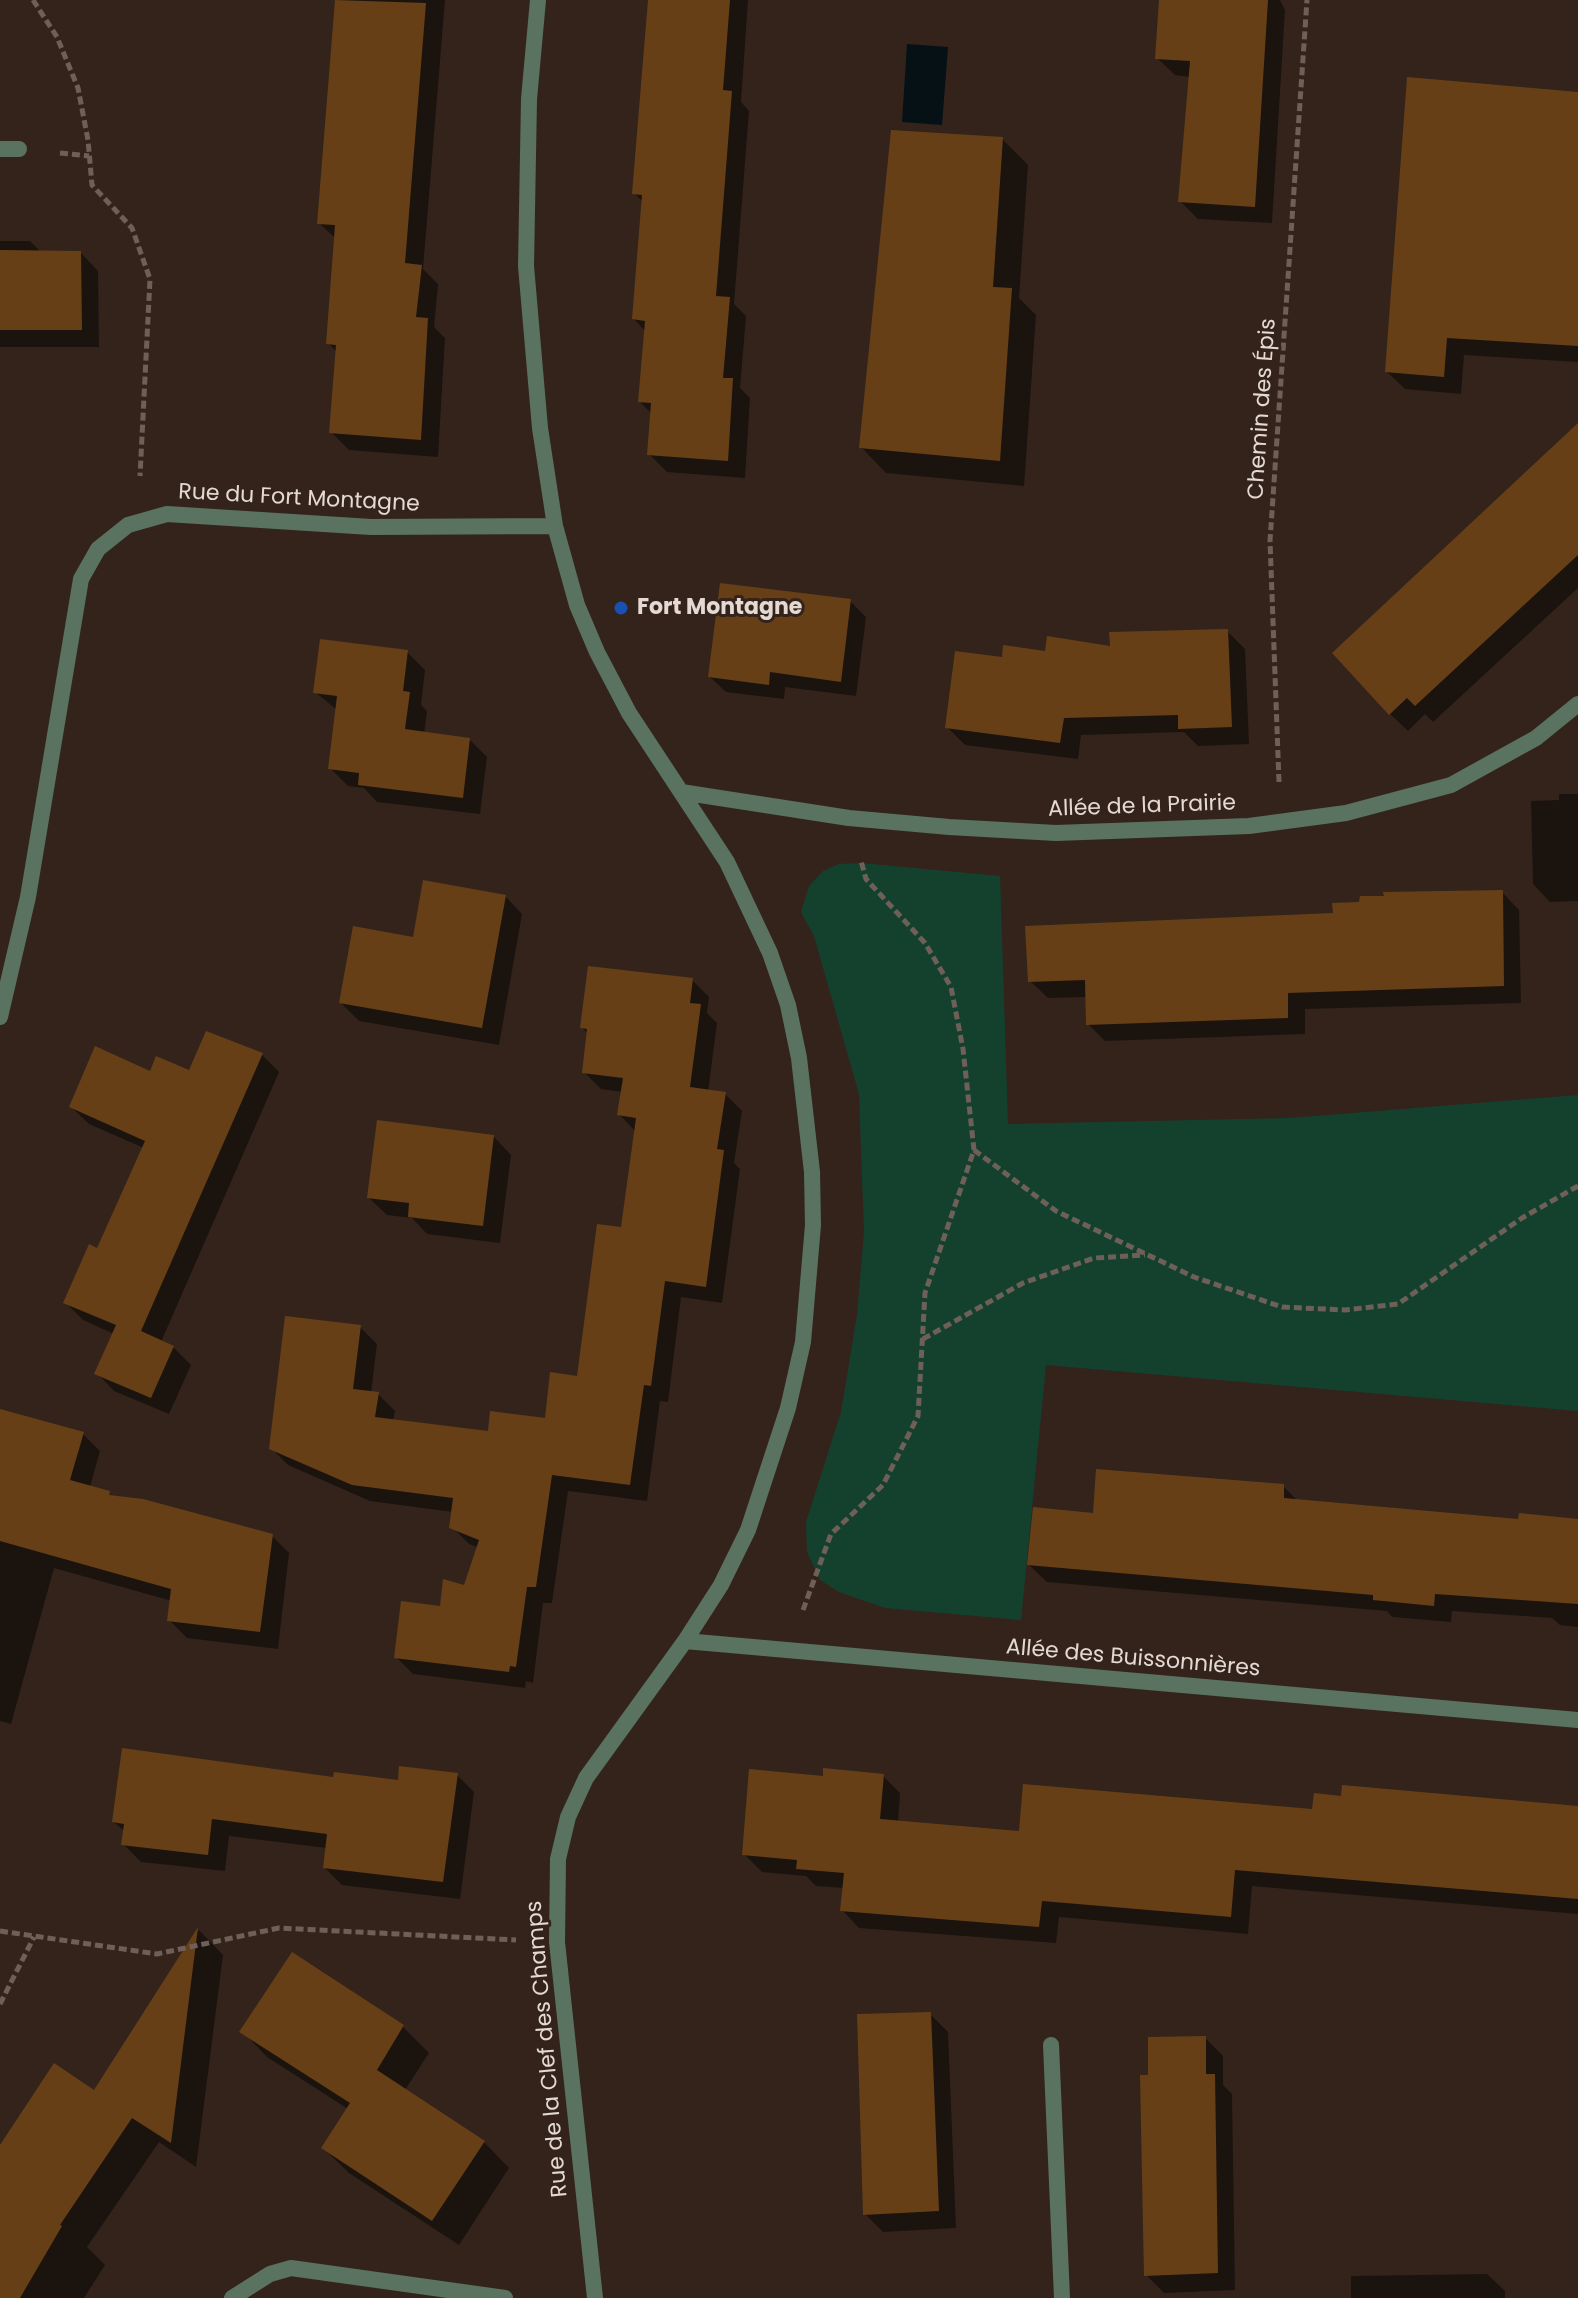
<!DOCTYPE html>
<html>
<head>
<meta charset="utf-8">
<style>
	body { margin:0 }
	canvas { display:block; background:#33231b }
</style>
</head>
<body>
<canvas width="1578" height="2298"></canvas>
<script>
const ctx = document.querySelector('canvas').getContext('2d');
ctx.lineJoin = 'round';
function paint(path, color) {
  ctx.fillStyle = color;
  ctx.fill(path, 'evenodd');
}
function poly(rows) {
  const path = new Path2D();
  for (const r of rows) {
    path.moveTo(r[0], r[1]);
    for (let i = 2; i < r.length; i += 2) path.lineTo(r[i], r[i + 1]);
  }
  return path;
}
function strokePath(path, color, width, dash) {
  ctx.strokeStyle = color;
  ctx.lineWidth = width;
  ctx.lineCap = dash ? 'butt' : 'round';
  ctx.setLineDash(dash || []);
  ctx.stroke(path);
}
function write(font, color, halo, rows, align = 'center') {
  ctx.font = font + ' Poppins,sans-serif';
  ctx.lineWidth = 6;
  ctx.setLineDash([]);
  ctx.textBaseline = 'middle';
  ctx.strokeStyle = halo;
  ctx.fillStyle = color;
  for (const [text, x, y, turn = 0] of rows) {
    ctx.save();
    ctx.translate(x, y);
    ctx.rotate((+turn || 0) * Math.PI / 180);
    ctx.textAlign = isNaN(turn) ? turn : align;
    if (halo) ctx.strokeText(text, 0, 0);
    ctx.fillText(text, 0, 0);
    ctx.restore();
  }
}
paint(poly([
	[861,863,1000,876,1008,1124,1290,1118,1578,1095,1578,1411,1046,1365,1021,1620,885,1608,839,1592,820,1580,807,1552,806,1522,841,1412,857,1315,864,1232,859,1094,814,936,801,912,809,886,823,871,839,864]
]), '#13412e');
paint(poly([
	[907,44,948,47,942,125,902,122]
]), '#051114');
paint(poly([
	[337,0,445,0,423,269,438,284,434,327,445,338,438,457,349,450,331,432,338,353,328,343,336,239,319,223],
	[650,0,748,0,741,102,749,111,734,304,746,316,740,388,750,398,745,478,667,472,649,454,652,414,640,402,646,332,634,319,643,202,634,193],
	[1161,0,1280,0,1285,10,1272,223,1198,219,1180,201,1190,77,1175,75,1157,58],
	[1578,94,1578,362,1464,355,1461,394,1405,389,1387,372],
	[1002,139,1028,165,1019,298,1036,315,1024,486,886,473,861,447],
	[0,241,30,241,42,253,81,253,98,271,99,347,0,347],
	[1578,447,1578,588,1433,722,1425,714,1408,731,1390,714],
	[850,601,866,617,856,696,785,687,784,699,726,692,710,677],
	[1227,631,1245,649,1249,744,1198,746,1184,732,1081,735,1078,759,965,745,948,728,1004,659],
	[407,652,425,670,421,705,427,711,424,734,469,739,487,757,480,814,377,802,364,788,348,786,330,768,337,710,315,692],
	[1559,794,1578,794,1578,901,1550,902,1533,884,1531,801,1559,800],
	[1502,892,1519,910,1521,1003,1305,1009,1305,1034,1105,1041,1088,1024,1087,997,1048,998,1030,981,1335,915],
	[505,896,522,914,499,1045,359,1021,341,1003,414,939],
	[692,980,709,997,707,1013,717,1023,708,1092,725,1094,742,1111,734,1163,740,1169,722,1303,681,1297,668,1402,660,1401,647,1501,568,1491,552,1603,543,1603,533,1683,526,1681,525,1688,413,1674,396,1657,465,1587,479,1548,469,1544,452,1527,453,1512,370,1501,288,1465,271,1448,360,1327,377,1344,371,1393,378,1394,395,1411,393,1421,490,1433,547,1421,579,1378,623,1229,636,1132,619,1114,622,1092,601,1089,584,1072,589,1034,582,1028],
	[262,1055,279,1072,161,1342,173,1347,191,1365,169,1414,114,1391,97,1373,114,1334,83,1320,65,1302,98,1251,144,1148,89,1124,71,1107,151,1074,190,1073],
	[494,1137,511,1155,500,1243,427,1234,412,1218,387,1215,369,1198],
	[0,1411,82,1433,100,1451,90,1487,115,1498,272,1536,289,1553,278,1649,187,1638,169,1620,172,1601,54,1568,11,1724,0,1721],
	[1283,1486,1298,1501,1520,1522,1578,1520,1578,1627,1560,1625,1552,1618,1452,1611,1451,1622,1392,1617,1387,1611,1047,1582,1029,1565,1095,1515],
	[457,1775,474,1792,460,1899,342,1885,325,1868,327,1848,229,1836,225,1871,141,1862,123,1844,125,1832,114,1822],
	[883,1776,900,1793,898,1823,1021,1833,1314,1811,1578,1808,1578,1914,1252,1886,1248,1934,1059,1917,1056,1943,859,1928,842,1910,844,1888,816,1886,806,1876,762,1872,744,1854,825,1778],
	[199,1930,223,1955,196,2167,159,2142,87,2247,105,2265,84,2298,0,2298,0,2149,95,2092],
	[292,1955,403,2027,429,2053,405,2090,484,2142,509,2168,459,2245,349,2173,323,2148,348,2109,267,2057,242,2031],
	[930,2014,948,2032,956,2228,883,2232,865,2214],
	[1205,2038,1223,2056,1223,2085,1232,2094,1235,2290,1164,2293,1146,2275],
	[1487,2274,1505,2291,1505,2298,1351,2298,1351,2276]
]), '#0007');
paint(poly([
	[335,0,426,3,405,263,422,265,416,317,428,318,421,440,329,433,336,345,326,344,335,225,317,224],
	[648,0,730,0,723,90,732,91,716,296,730,297,723,378,733,378,728,461,647,455,651,403,638,402,645,321,632,319,642,195,632,194],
	[1159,0,1268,0,1255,207,1178,202,1190,61,1155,59],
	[1407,77,1578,92,1578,346,1447,338,1444,377,1385,372],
	[891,130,1003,137,993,287,1012,288,1000,461,859,448],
	[0,250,81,251,82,330,0,330],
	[1578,423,1578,555,1415,706,1407,698,1389,715,1332,653],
	[720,583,851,599,841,682,770,672,769,685,708,677],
	[1228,629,1232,727,1178,729,1178,715,1064,718,1060,743,945,728,955,651,1002,657,1003,645,1045,651,1047,636,1110,646,1109,632],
	[320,639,408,650,403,691,410,692,405,729,470,738,463,798,358,785,359,773,328,769,337,696,313,693],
	[423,880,506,895,482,1028,339,1003,353,926,413,937],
	[1503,890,1504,986,1288,993,1288,1018,1086,1025,1085,980,1028,982,1025,926,1333,913,1332,903,1359,902,1360,896,1384,896,1383,892],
	[588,966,693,978,690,1003,701,1004,690,1087,726,1092,717,1149,724,1150,706,1287,665,1281,651,1386,644,1385,630,1485,552,1475,536,1587,527,1587,516,1667,510,1666,509,1672,394,1658,401,1601,440,1606,443,1579,464,1585,479,1540,449,1528,453,1498,352,1485,269,1449,285,1316,361,1325,353,1389,379,1392,375,1417,488,1431,490,1411,545,1418,550,1372,577,1376,597,1224,621,1227,636,1118,617,1115,623,1078,582,1073,587,1029,580,1028],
	[206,1031,263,1053,141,1331,174,1346,151,1398,94,1374,116,1325,63,1303,89,1244,97,1248,145,1141,69,1107,95,1046,150,1071,156,1056,189,1070],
	[377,1120,494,1135,483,1226,408,1217,409,1203,367,1198],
	[0,1409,84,1432,70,1480,110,1491,109,1495,143,1499,273,1534,260,1632,167,1621,171,1589,0,1541],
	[1096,1469,1284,1484,1284,1498,1518,1519,1519,1513,1578,1519,1578,1604,1435,1594,1434,1606,1373,1600,1373,1595,1027,1565,1033,1507,1093,1513],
	[122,1748,333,1777,334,1772,398,1780,399,1766,458,1773,443,1882,323,1868,327,1834,212,1819,208,1855,121,1845,124,1824,112,1822],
	[823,1768,884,1774,880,1819,1019,1831,1023,1784,1312,1809,1314,1793,1341,1796,1342,1785,1578,1806,1578,1899,1235,1870,1231,1917,1042,1901,1039,1927,840,1911,844,1873,796,1869,797,1860,742,1855,749,1769,823,1776],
	[198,1927,171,2143,132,2118,60,2225,62,2226,20,2298,0,2298,0,2145,54,2063,94,2090],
	[292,1952,404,2025,377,2070,485,2141,432,2221,321,2148,350,2103,239,2032],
	[931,2012,939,2211,863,2215,857,2014],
	[1206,2036,1206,2074,1215,2074,1218,2273,1144,2276,1140,2075,1148,2075,1148,2037]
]), '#663f17');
strokePath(poly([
	[33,0,57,37,78,88,88,140,92,185,132,228,150,279,140,476],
	[60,153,89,156],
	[1279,782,1270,541,1307,0],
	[974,1150,1056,1211,1194,1277,1282,1307,1345,1310,1398,1304,1522,1218,1578,1186],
	[923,1339,1023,1283,1094,1258,1145,1255],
	[803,1610,831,1534,883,1485,918,1416,925,1293,974,1150,963,1049,951,987,925,943,866,879,861,861],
	[0,1931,157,1954,279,1928,516,1940],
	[0,2004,34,1937]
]), '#6e6058', 5, [8, 4]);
strokePath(poly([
	[538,0,529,99,526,266,540,428,555,526,577,605,597,652,629,713,727,862,770,953,788,1005,799,1058,812,1172,813,1225,803,1342,788,1408,748,1530,721,1585,685,1641,586,1778,568,1817,558,1859,557,1942,595,2298],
	[0,149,19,149],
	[681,792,849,818,949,827,1056,833,1249,826,1346,813,1451,785,1536,738,1578,704],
	[0,1017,28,897,81,579,98,549,128,525,167,514,371,527,555,526],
	[685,1641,1578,1720],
	[1051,2045,1062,2298],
	[232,2298,270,2274,291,2268,505,2298]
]), '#597360', 16);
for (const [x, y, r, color] of [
	[621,608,8,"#1a4fb4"]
]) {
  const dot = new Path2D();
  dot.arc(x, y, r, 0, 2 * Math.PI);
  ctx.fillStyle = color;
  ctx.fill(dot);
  strokePath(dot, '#33231b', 3);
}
write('22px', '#e4d9d3', '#33231b', [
	["Chemin des Épis",1263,409,-86],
	["Rue du Fort Montagne",299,499,3],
	["Allée de la Prairie",1142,807,-2],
	["Allée des Buissonnières",1133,1659,5],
	["Rue de la Clef des Champs",548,2049,-95]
]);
write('bold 22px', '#e4d9d3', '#33231b', [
	["Fort Montagne",637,608]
], 'left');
</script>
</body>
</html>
